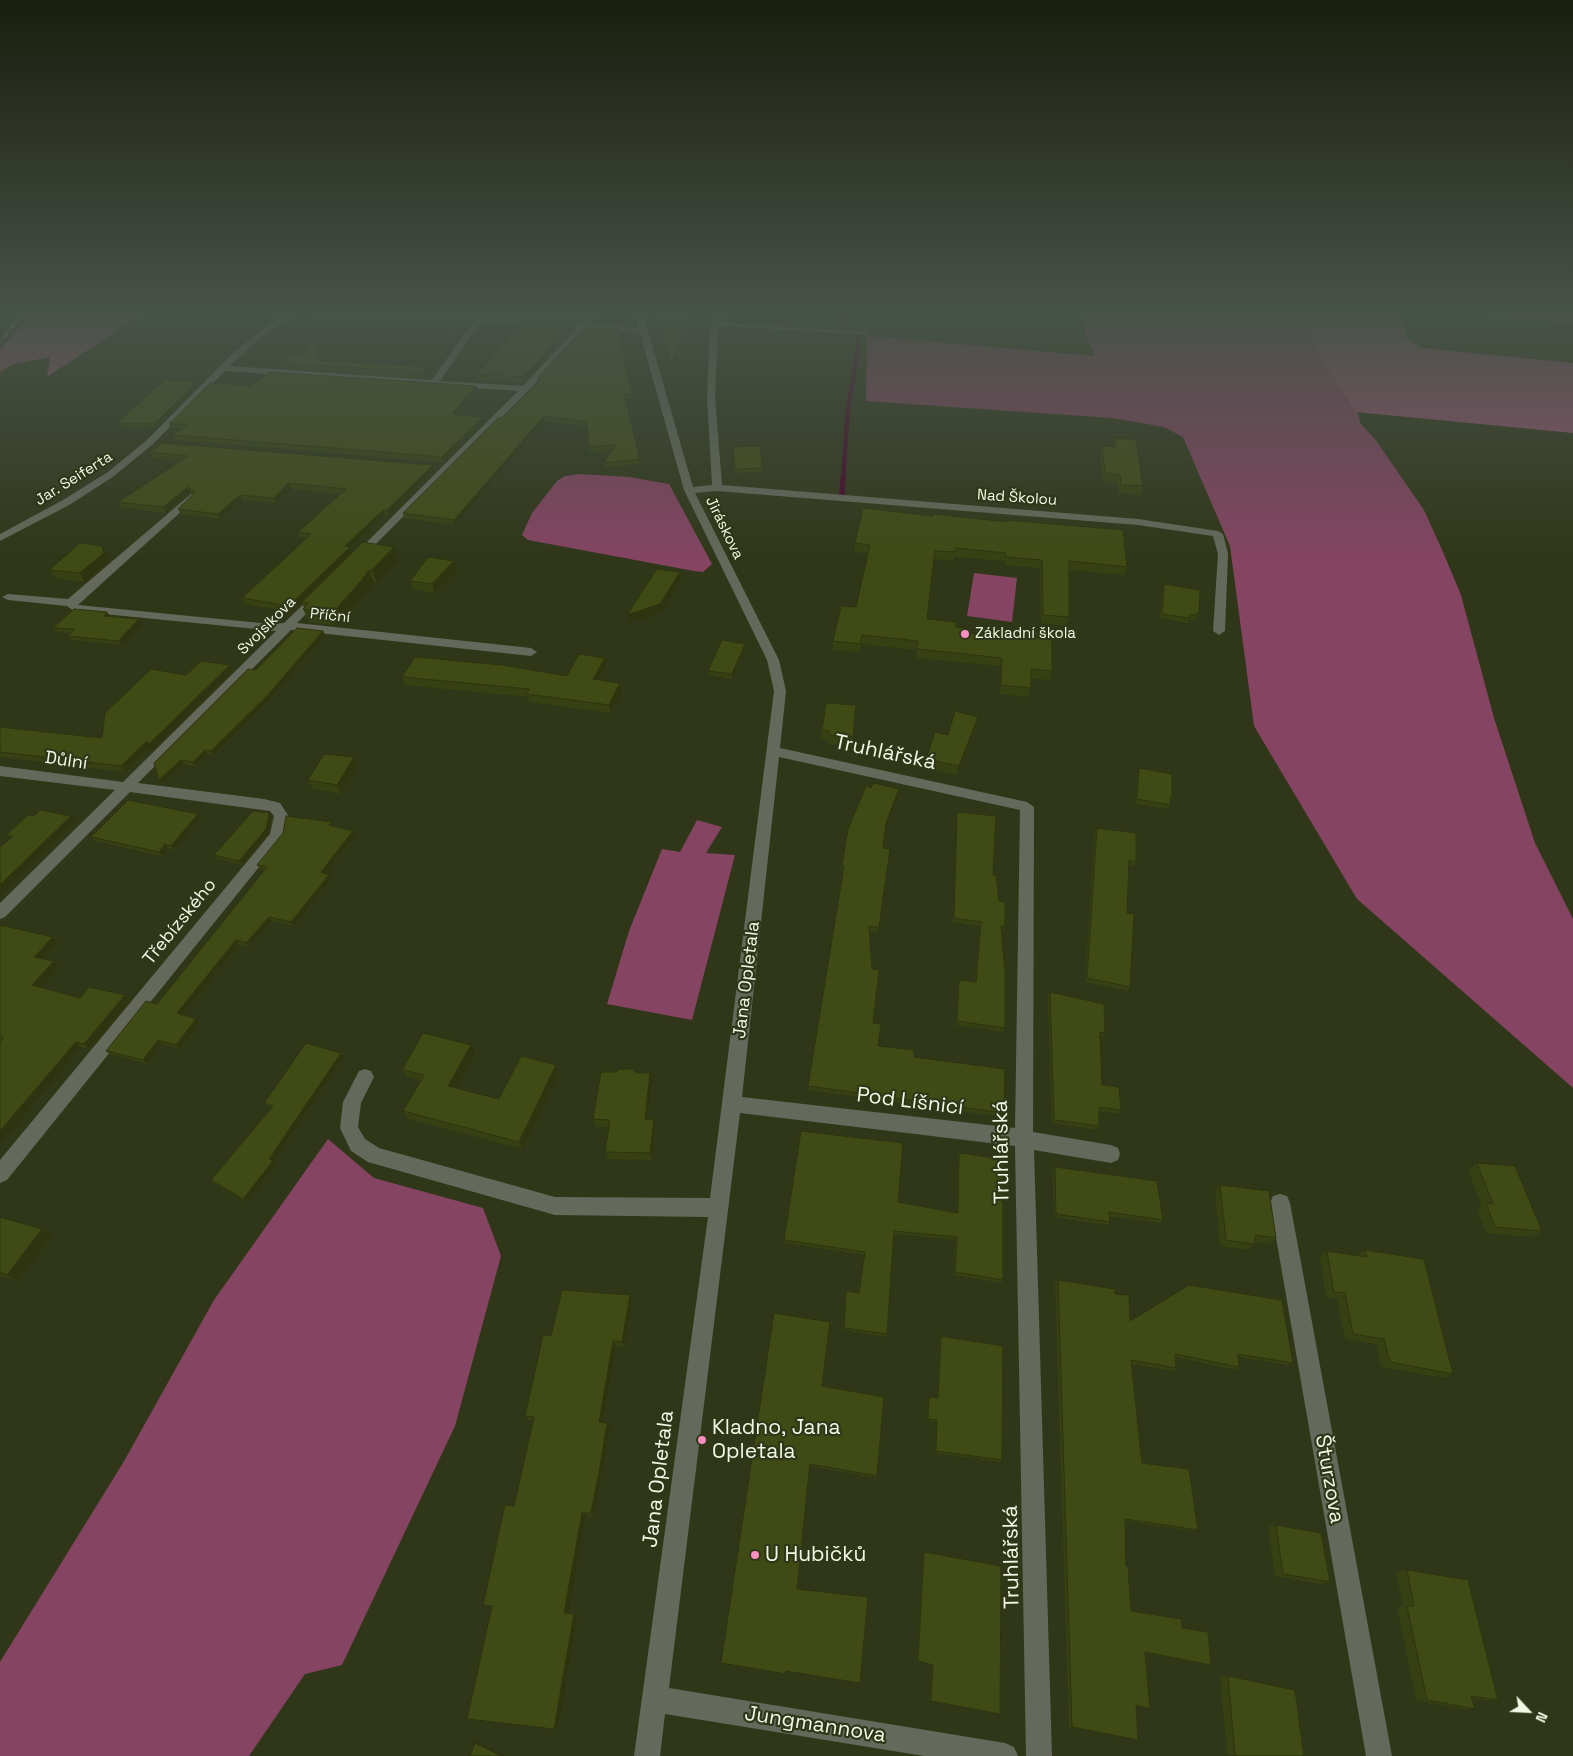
<!DOCTYPE html>
<html>
<head>
<meta charset="utf-8">
<style>
	body { margin:0 }
	#map { position:relative; width:1573px; height:1756px; overflow:hidden; background:#303719; font-family:"Space Grotesk",sans-serif }
	canvas { display:block }
	.north { position:absolute; left:1503px; top:1686px; width:50px; height:50px; -webkit-text-stroke:4px #303719; paint-order:stroke; rotate:115deg; font-size:14px; font-weight:700; line-height:20px; text-align:center; color:#f2f8e5 }
	.north::after { content:''; display:block; margin:auto; width:18px; height:22px; background:#f2f8e5; clip-path:polygon(50% 0,100% 100%,50% 72%,0 100%) }
</style>
</head>
<body>
<div id="map">
<canvas width="1573" height="1756"></canvas>
<div class="north">N</div>
</div>
<script>
const ctx = document.querySelector('canvas').getContext('2d');
ctx.lineJoin = 'round';
function paint(path, color) {
  ctx.fillStyle = color;
  ctx.fill(path, 'evenodd');
}
function poly(rows) {
  const path = new Path2D();
  for (const r of rows) {
    path.moveTo(r[0], r[1]);
    for (let i = 2; i < r.length; i += 2) path.lineTo(r[i], r[i + 1]);
  }
  return path;
}
function strokePath(path, color, width, dash) {
  ctx.strokeStyle = color;
  ctx.lineWidth = width;
  ctx.lineCap = dash ? 'butt' : 'round';
  ctx.setLineDash(dash || []);
  ctx.stroke(path);
}
function write(font, color, halo, rows, align = 'center') {
  ctx.font = font + ' "Space Grotesk",sans-serif';
  ctx.lineWidth = 4.5;
  ctx.setLineDash([]);
  ctx.textBaseline = 'middle';
  ctx.strokeStyle = halo;
  ctx.fillStyle = color;
  for (const [text, x, y, turn = 0] of rows) {
    ctx.save();
    ctx.translate(x, y);
    ctx.rotate((+turn || 0) * Math.PI / 180);
    ctx.textAlign = isNaN(turn) ? turn : align;
    if (halo) ctx.strokeText(text, 0, 0);
    ctx.fillText(text, 0, 0);
    ctx.restore();
  }
}
paint(poly([
	[1085,314,1311,314,1359,416,1360,423,1375,439,1424,510,1443,552,1461,595,1494,718,1535,843,1573,919,1573,1088,1357,899,1254,726,1230,546,1183,437,1164,427,1112,418,866,401,867,336,1095,356,1085,334],
	[580,474,629,477,669,484,712,564,703,572,694,571,528,540,522,535,532,513,557,481,565,476],
	[974,573,1017,578,1012,622,967,616],
	[697,820,722,827,706,853,735,855,692,1020,607,1004,629,931,662,849,680,852],
	[328,1139,374,1178,483,1208,501,1256,455,1426,342,1665,305,1674,249,1756,0,1756,0,1662,123,1463,214,1300]
]), '#844462');
paint(poly([
	[31,314,142,314,47,377,50,357,14,364,0,372,0,350],
	[1307,314,1398,314,1408,340,1422,348,1573,363,1573,433,1356,412,1313,344],
	[1477,314,1573,314,1573,323,1551,321]
]), '#945270');
strokePath(poly([
	[843,325,846,314],
	[843,480,848,408,859,344,854,334]
]), '#440829', 4.5);
strokePath(poly([
	[842,493,843,479]
]), '#440829', 5.5);
paint(poly([
	[284,314,294,314,258,340,230,366,432,380,474,320,419,314,457,314,582,324,590,314,599,314,590,324,639,328,635,314,643,314,693,487,712,485,707,397,710,330,718,314,726,314,722,321,739,324,864,331,867,331,867,335,720,326,718,330,715,397,722,485,1138,519,1218,531,1223,534,1228,554,1225,631,1219,635,1213,631,1218,554,1213,536,1138,525,717,491,695,493,779,660,786,691,780,748,1027,802,1034,807,1033,1132,1111,1145,1118,1148,1120,1154,1118,1160,1111,1163,1034,1150,1052,1756,1026,1756,1015,1146,740,1113,669,1688,1005,1743,1014,1747,1018,1756,924,1756,665,1714,660,1756,634,1756,708,1217,555,1215,368,1162,351,1151,340,1128,343,1102,359,1071,365,1069,371,1071,374,1077,361,1103,358,1127,365,1139,379,1148,555,1197,710,1198,774,691,767,660,684,490,640,333,585,329,528,391,360,560,352,560,351,558,518,391,225,371,153,444,114,476,71,504,0,541,0,534,63,500,108,472,147,440,235,351,284,314],
	[481,321,577,328,523,386,440,381,481,321],
	[779,757,1020,810,1015,1128,742,1097,779,757],
	[191,494,196,497,195,499,78,605,271,624,284,623,313,595,317,594,323,597,297,623,531,648,537,652,531,656,291,630,138,783,264,799,280,803,288,815,284,836,7,1180,0,1183,0,1160,270,834,274,816,270,811,130,792,5,917,0,919,0,903,115,790,0,776,0,766,123,782,276,631,74,611,67,606,8,600,2,597,8,594,68,599,191,494],
	[1280,1194,1287,1196,1290,1203,1392,1756,1366,1756,1270,1203,1273,1196,1280,1194]
]), '#65695b');
const rail = poly([
	[0,342,22,314]
]);
strokePath(rail, '#9da38b', 3);
strokePath(rail, '#303719', 2, [6]);
paint(poly([
	[311,314,445,314,471,322,462,334,336,330,335,327,342,320,312,317],
	[531,314,589,314,581,322,531,318],
	[656,314,686,314,688,327,672,368],
	[572,325,573,330,524,383,478,380,477,374],
	[318,340,319,345,319,360,429,372,424,378,280,368,278,363,301,354],
	[537,379,632,394,633,398,625,399,640,464,605,467,604,463,612,450,590,452,587,426,545,421,455,525,404,518,403,513,502,418,537,383],
	[198,386,156,428,119,427,117,423],
	[251,386,476,386,477,390,457,414,485,421,443,462,175,440,173,435,182,428,171,428,169,424],
	[1115,438,1143,486,1141,495,1119,493,1117,483,1103,482,1100,454,1102,446,1113,447],
	[733,447,762,468,763,472,735,473],
	[149,452,433,465,435,471,389,516,385,515,351,548,352,552,291,612,244,604,242,598,307,538,300,537,298,532,341,494,291,489,276,503,242,500,221,519,181,514,178,509,193,494,191,492,166,513,121,507,118,502,181,461,152,458],
	[863,508,1127,567,1125,575,1069,570,1069,617,1067,626,1041,623,1040,568,1005,565,1005,561,954,557,954,561,934,559,927,619,956,627,967,633,1052,671,1050,680,1031,678,1031,688,1028,697,1000,694,1001,666,916,658,917,650,861,644,860,652,833,650,833,641,856,607,868,553,855,552,855,543],
	[363,542,398,560,377,583,374,582,366,594,341,622,338,621,334,625,309,622,303,609,304,608,302,602],
	[107,554,109,562,85,582,55,578,49,570],
	[457,570,435,593,413,589,410,581],
	[1164,584,1199,613,1197,617,1196,617,1195,620,1189,619,1187,623,1160,618,1163,589],
	[110,616,139,619,142,624,121,645,71,640,68,636,71,633,56,632,53,628],
	[323,631,325,635,269,700,213,755,207,754,196,766,184,764,162,784,159,780,256,670],
	[745,644,745,648,732,679,709,675,708,671],
	[605,658,606,666,599,680,620,683,622,691,611,713,529,702,528,697,405,685,402,677,567,676],
	[233,670,152,751,150,748,125,772,0,757,0,727,102,738,186,675],
	[856,705,852,746,828,744,829,740,821,739,822,730],
	[978,717,976,725,957,775,924,768,926,759,948,735],
	[354,757,358,766,341,794,312,788,308,780],
	[1139,768,1172,798,1170,802,1168,809,1135,804,1138,772],
	[898,794,886,828,883,848,890,849,878,932,869,931,873,1023,878,1046,914,1057,1004,1113,1002,1117,808,1090,844,871,841,871,842,866],
	[957,812,993,875,1005,926,1004,930,1001,930,1005,1028,1003,1032,956,1025,958,984,959,980,975,982,980,926,953,922,957,816],
	[198,814,201,818,175,850,168,849,162,856,95,841,91,837],
	[272,818,268,833,242,865,217,859,214,855],
	[334,826,353,831,355,835,326,874,329,875,331,879,294,926,272,921,249,947,239,945,183,1015,196,1019,200,1023,180,1049,162,1044,147,1064,110,1054,106,1051,157,1004,265,870,260,869,257,865],
	[1097,828,1136,862,1134,866,1128,865,1127,913,1130,987,1128,991,1085,982,1095,832],
	[0,925,53,937,58,943,43,959,59,967,41,987,80,998,125,995,130,1001,89,1049,81,1047,0,1042],
	[1050,992,1105,1033,1103,1037,1100,1036,1102,1085,1121,1110,1119,1114,1099,1111,1099,1126,1097,1130,1052,1123,1048,996],
	[341,1053,344,1057,274,1161,277,1165,247,1202,215,1184,211,1180,271,1108,268,1107,264,1103],
	[475,1053,455,1088,499,1099,556,1065,559,1073,523,1149,408,1119,403,1111,421,1081,407,1077,402,1070],
	[636,1073,650,1073,652,1080,647,1119,655,1126,652,1160,608,1159,605,1152,609,1127,596,1127,593,1119],
	[959,1153,1003,1280,1001,1283,954,1275,955,1240,894,1234,886,1337,843,1330,846,1291,858,1293,864,1255,785,1243,784,1240,898,1202,957,1213,958,1156],
	[1477,1163,1542,1231,1532,1237,1486,1233,1477,1210,1482,1206,1468,1170],
	[1055,1167,1163,1220,1160,1223,1109,1216,1110,1222,1107,1225,1054,1217,1053,1170],
	[1220,1185,1276,1238,1269,1244,1255,1242,1254,1244,1248,1250,1220,1246,1215,1191],
	[0,1217,42,1229,52,1235,18,1281,0,1276],
	[1365,1250,1453,1374,1444,1378,1381,1367,1376,1344,1345,1339,1337,1299,1326,1297,1320,1257,1327,1251,1357,1255],
	[1058,1280,1115,1294,1130,1321,1293,1363,1289,1365,1238,1357,1239,1367,1236,1370,1175,1357,1176,1368,1173,1371,1131,1364,1142,1463,1198,1530,1194,1531,1125,1521,1126,1566,1131,1611,1182,1628,1211,1665,1207,1665,1145,1653,1150,1709,1136,1706,1138,1740,1069,1727,1055,1283],
	[630,1295,632,1301,624,1347,616,1346,602,1423,607,1423,610,1427,594,1516,586,1515,568,1613,578,1615,558,1728,492,1606,483,1605,514,1506,533,1420,529,1420,525,1416,551,1336],
	[941,1336,1002,1460,1000,1462,935,1453,936,1422,927,1421,928,1399,929,1397,937,1398,940,1339],
	[822,1386,877,1476,876,1478,810,1466,786,1671,721,1663],
	[1276,1525,1330,1582,1321,1584,1275,1576,1268,1527],
	[924,1552,1000,1714,930,1701,932,1665,917,1661,923,1553],
	[1407,1570,1498,1700,1486,1700,1472,1698,1475,1709,1462,1709,1416,1700,1397,1607,1403,1606,1396,1572],
	[1220,1676,1228,1676,1237,1756,1227,1754]
]), '#374012');
paint(poly([
	[584,314,589,314,581,322,580,317],
	[470,318,471,322,462,334,461,330],
	[688,322,688,327,672,368,671,363],
	[572,325,573,330,524,383,523,377],
	[318,340,319,345,318,365,317,360],
	[428,367,429,372,424,378,422,372],
	[196,382,198,386,156,428,154,424],
	[476,386,477,390,453,419,452,414],
	[544,416,545,421,455,525,454,520],
	[483,417,485,421,443,462,442,457],
	[433,465,435,471,389,516,387,510],
	[288,483,291,489,276,503,274,498],
	[188,487,191,492,166,513,163,507],
	[240,495,242,500,221,519,218,514],
	[383,510,385,515,351,548,352,552,291,612,289,606,345,546],
	[102,546,107,554,109,562,85,582,80,573],
	[394,547,398,560,377,583,372,570],
	[454,561,457,570,435,593,432,584],
	[369,570,374,582,366,594,341,622,336,609],
	[680,572,681,581,661,613,629,623,627,615],
	[332,608,338,621,334,625,329,612],
	[107,612,110,616,104,616],
	[139,619,142,624,121,645,118,641],
	[323,631,325,635,269,700,213,755,211,751],
	[745,644,745,648,732,679,732,674],
	[605,658,606,666,595,687,593,679],
	[230,665,233,670,152,751,150,748,125,772,121,766,147,741],
	[620,683,622,691,611,713,609,705],
	[978,717,976,725,957,775,959,766],
	[205,750,207,754,196,766,193,762],
	[354,757,358,766,341,794,337,785],
	[181,760,184,764,162,784,159,780],
	[899,789,898,794,886,828,886,823],
	[269,813,272,818,268,833,242,865,239,861],
	[198,814,201,818,175,850,171,846],
	[71,816,76,822,0,896,0,885],
	[353,831,355,835,324,876,321,872],
	[165,844,168,849,162,856,159,852],
	[329,875,331,879,294,926,291,922],
	[269,917,272,921,249,947,246,943],
	[53,937,58,943,40,962,34,957],
	[236,940,239,945,181,1017,177,1013],
	[54,961,59,967,38,990,32,985],
	[125,995,130,1001,89,1049,84,1044],
	[196,1019,200,1023,180,1049,176,1045],
	[158,1040,162,1044,147,1064,143,1060],
	[76,1042,81,1047,0,1144,0,1131],
	[471,1045,475,1053,452,1094,448,1086],
	[341,1053,344,1057,274,1161,277,1165,247,1202,243,1199],
	[556,1065,559,1073,523,1149,519,1142],
	[650,1073,652,1080,646,1126,645,1119],
	[654,1119,655,1126,652,1160,650,1153],
	[42,1229,52,1235,18,1281,7,1275],
	[630,1295,632,1301,624,1347,622,1342],
	[613,1341,616,1346,602,1427,599,1422],
	[607,1423,610,1427,594,1516,591,1513],
	[582,1513,586,1515,568,1614,564,1613],
	[574,1614,578,1615,558,1728,554,1729],
	[478,1742,505,1756,501,1756,475,1743]
]), '#2d340f');
const building = poly([
	[316,314,445,314,470,318,461,330,335,327,345,317,316,314],
	[542,314,584,314,580,317,542,314],
	[657,314,686,314,688,322,671,363,657,314],
	[524,321,572,325,523,377,477,374,524,321],
	[585,327,618,329,632,394,624,394,640,459,604,463,615,445,590,447,586,422,544,416,454,520,403,513,498,418,502,418,541,379,537,379,585,327],
	[318,340,317,360,428,367,422,372,278,363,289,354,301,354,318,340],
	[269,372,476,386,452,414,483,417,442,457,173,435,187,424,169,424,210,383,251,386,269,372],
	[165,380,196,382,154,424,117,423,165,380],
	[1115,438,1136,440,1143,486,1121,485,1120,475,1105,473,1102,446,1116,447,1115,438],
	[162,443,433,465,387,510,383,510,345,546,350,547,289,606,242,598,311,534,298,532,346,489,288,483,274,498,240,495,218,514,178,509,195,492,188,487,163,507,118,502,188,456,149,452,162,443],
	[760,446,762,468,735,469,733,447,760,446],
	[863,508,933,516,934,514,1007,522,1007,520,1123,530,1127,567,1069,561,1069,617,1043,615,1042,560,1006,557,1006,553,955,548,955,552,935,551,927,619,956,622,956,627,968,628,967,633,1052,639,1052,671,1031,669,1031,688,1001,685,1002,658,917,649,918,641,862,635,860,644,833,641,841,606,856,607,870,545,855,543,863,508],
	[363,542,394,547,372,570,369,570,361,581,336,609,332,608,329,612,303,609,309,603,302,602,363,542],
	[80,543,102,546,104,553,80,573,49,570,80,543],
	[428,557,454,561,432,584,410,581,428,557],
	[657,569,680,572,660,604,627,615,657,569],
	[1164,584,1200,590,1199,613,1196,613,1196,616,1190,614,1189,618,1162,614,1164,584],
	[74,609,107,612,104,616,139,619,118,641,68,636,75,629,53,628,74,609],
	[297,628,323,631,267,696,211,751,205,750,193,762,181,760,159,780,154,763,248,669,256,670,297,628],
	[722,640,745,644,732,674,708,671,722,640],
	[579,654,605,658,593,679,620,683,609,705,527,694,529,689,402,677,415,657,502,665,567,676,579,654],
	[201,661,230,665,148,745,147,741,121,766,0,752,0,727,102,738,105,713,151,669,186,675,201,661],
	[826,703,856,705,853,737,829,735,829,731,822,730,826,703],
	[955,711,978,717,959,766,926,759,935,732,948,735,955,711],
	[324,754,354,757,337,785,308,780,324,754],
	[1139,768,1172,774,1172,798,1170,798,1170,805,1137,799,1139,768],
	[873,783,899,789,886,823,883,848,890,849,879,928,869,926,872,969,879,970,873,1023,881,1024,878,1046,914,1050,914,1057,1005,1069,1004,1113,808,1086,844,866,842,866,848,829,866,786,871,788,873,783],
	[128,800,198,814,171,846,165,844,159,852,91,837,128,800],
	[40,810,71,816,0,885,0,847,12,837,6,835,28,815,34,816,40,810],
	[253,811,269,813,266,829,239,861,214,855,253,811],
	[957,812,996,816,993,875,996,875,999,901,1005,902,1005,926,1001,926,1005,971,1005,1028,957,1021,959,980,976,982,981,922,954,918,957,812],
	[286,816,332,822,329,825,353,831,321,872,329,875,291,922,269,917,246,943,236,940,177,1013,196,1019,176,1045,158,1040,143,1060,106,1051,146,1001,157,1004,267,867,257,865,283,833,286,816],
	[1097,828,1136,833,1136,862,1129,860,1127,913,1134,914,1130,987,1087,978,1097,828],
	[0,925,53,937,34,957,54,961,32,985,80,998,89,987,125,995,84,1044,76,1042,0,1131,0,1042,4,1038,0,1038,0,925],
	[1050,992,1104,1004,1105,1033,1100,1032,1102,1085,1119,1087,1121,1110,1099,1107,1099,1126,1054,1120,1050,992],
	[423,1033,471,1045,448,1086,499,1099,521,1056,556,1065,519,1142,403,1111,424,1075,402,1070,423,1033],
	[306,1043,341,1053,269,1159,273,1161,243,1199,211,1180,273,1106,264,1103,306,1043],
	[620,1069,632,1069,636,1073,650,1073,645,1119,654,1119,650,1153,605,1152,610,1120,593,1119,601,1072,616,1072,620,1069],
	[801,1131,903,1143,898,1202,958,1213,959,1153,1003,1159,1003,1280,955,1272,957,1237,894,1231,887,1334,844,1328,846,1291,859,1293,865,1252,784,1240,801,1131],
	[1477,1163,1515,1166,1542,1231,1495,1227,1486,1203,1493,1204,1477,1163],
	[1055,1167,1157,1181,1163,1220,1109,1212,1110,1222,1056,1214,1055,1167],
	[1220,1185,1269,1191,1276,1238,1256,1235,1254,1244,1226,1240,1220,1185],
	[0,1217,42,1229,7,1275,0,1273,0,1217],
	[1365,1250,1424,1259,1453,1374,1390,1362,1384,1339,1353,1334,1345,1293,1334,1292,1327,1251,1367,1257,1365,1250],
	[1058,1280,1115,1289,1115,1294,1129,1295,1130,1321,1189,1285,1282,1300,1293,1363,1238,1354,1239,1367,1175,1354,1176,1368,1131,1360,1142,1463,1189,1469,1198,1530,1125,1519,1126,1566,1128,1566,1131,1611,1181,1619,1182,1628,1208,1632,1211,1665,1145,1652,1150,1709,1136,1705,1138,1740,1072,1727,1058,1280],
	[562,1290,630,1295,622,1342,613,1341,599,1422,607,1423,600,1467,591,1513,582,1513,564,1613,574,1614,554,1729,467,1719,492,1606,483,1605,505,1505,514,1506,534,1417,525,1416,543,1335,551,1336,562,1290],
	[774,1313,830,1322,822,1386,884,1397,877,1476,810,1464,797,1589,868,1597,860,1683,786,1671,786,1674,721,1663,774,1313],
	[941,1336,1003,1346,1002,1460,936,1451,937,1420,928,1419,929,1397,938,1398,941,1336],
	[1276,1525,1321,1533,1330,1582,1283,1574,1276,1525],
	[924,1552,1001,1566,1000,1714,931,1701,933,1665,918,1661,924,1552],
	[1407,1570,1468,1580,1498,1700,1471,1696,1475,1709,1427,1700,1407,1606,1414,1606,1407,1570],
	[1228,1676,1295,1690,1304,1756,1239,1756,1235,1755,1228,1676],
	[475,1743,501,1756,470,1756,475,1743]
]);
paint(building, '#404a15');
strokePath(building, '#2d340f', 1);
const sky = ctx.createLinearGradient(0, 0, 0, 560);
sky.addColorStop(0, '#1a1e0e');
sky.addColorStop(0.56, '#485349');
sky.addColorStop(1, '#48534900');
ctx.fillStyle = sky;
ctx.fillRect(0, 0, 1573, 560);
for (const [x, y, r, color] of [
	[965,634,5,"#fc8fc1"],
	[702,1440,5,"#fc8fc1"],
	[755,1555,5,"#fc8fc1"]
]) {
  const dot = new Path2D();
  dot.arc(x, y, r, 0, 2 * Math.PI);
  ctx.fillStyle = color;
  ctx.fill(dot);
  strokePath(dot, '#303719', 2);
}
write('15px', '#f2f8e5', '#303719', [
	["Jar. Seiferta",74,479,-32],
	["Nad Školou",1017,498,4],
	["Jiráskova",724,528,64],
	["Příční",330,616,6],
	["Svojsíkova",267,626,-45]
]);
write('15px', '#f2f8e5', '#303719', [
	["Základní škola",975,634]
], 'left');
write('18px', '#f2f8e5', '#303719', [
	["Důlní",66,761,8],
	["Třebízského",180,922,-51],
	["Jana Opletala",747,980,-83]
]);
write('21px', '#f2f8e5', '#303719', [
	["Truhlářská",885,753,12],
	["Pod Líšnicí",910,1102,7],
	["Truhlářská",1002,1152,-91],
	["Jana Opletala",659,1479,-83],
	["Šturzova",1329,1479,80],
	["Truhlářská",1012,1557,-91],
	["Jungmannova",815,1725,9]
]);
write('21px', '#f2f8e5', '#303719', [
	["Kladno, Jana",712,1428],
	["Opletala",712,1452],
	["U Hubičků",765,1555]
], 'left');
</script>
</body>
</html>
